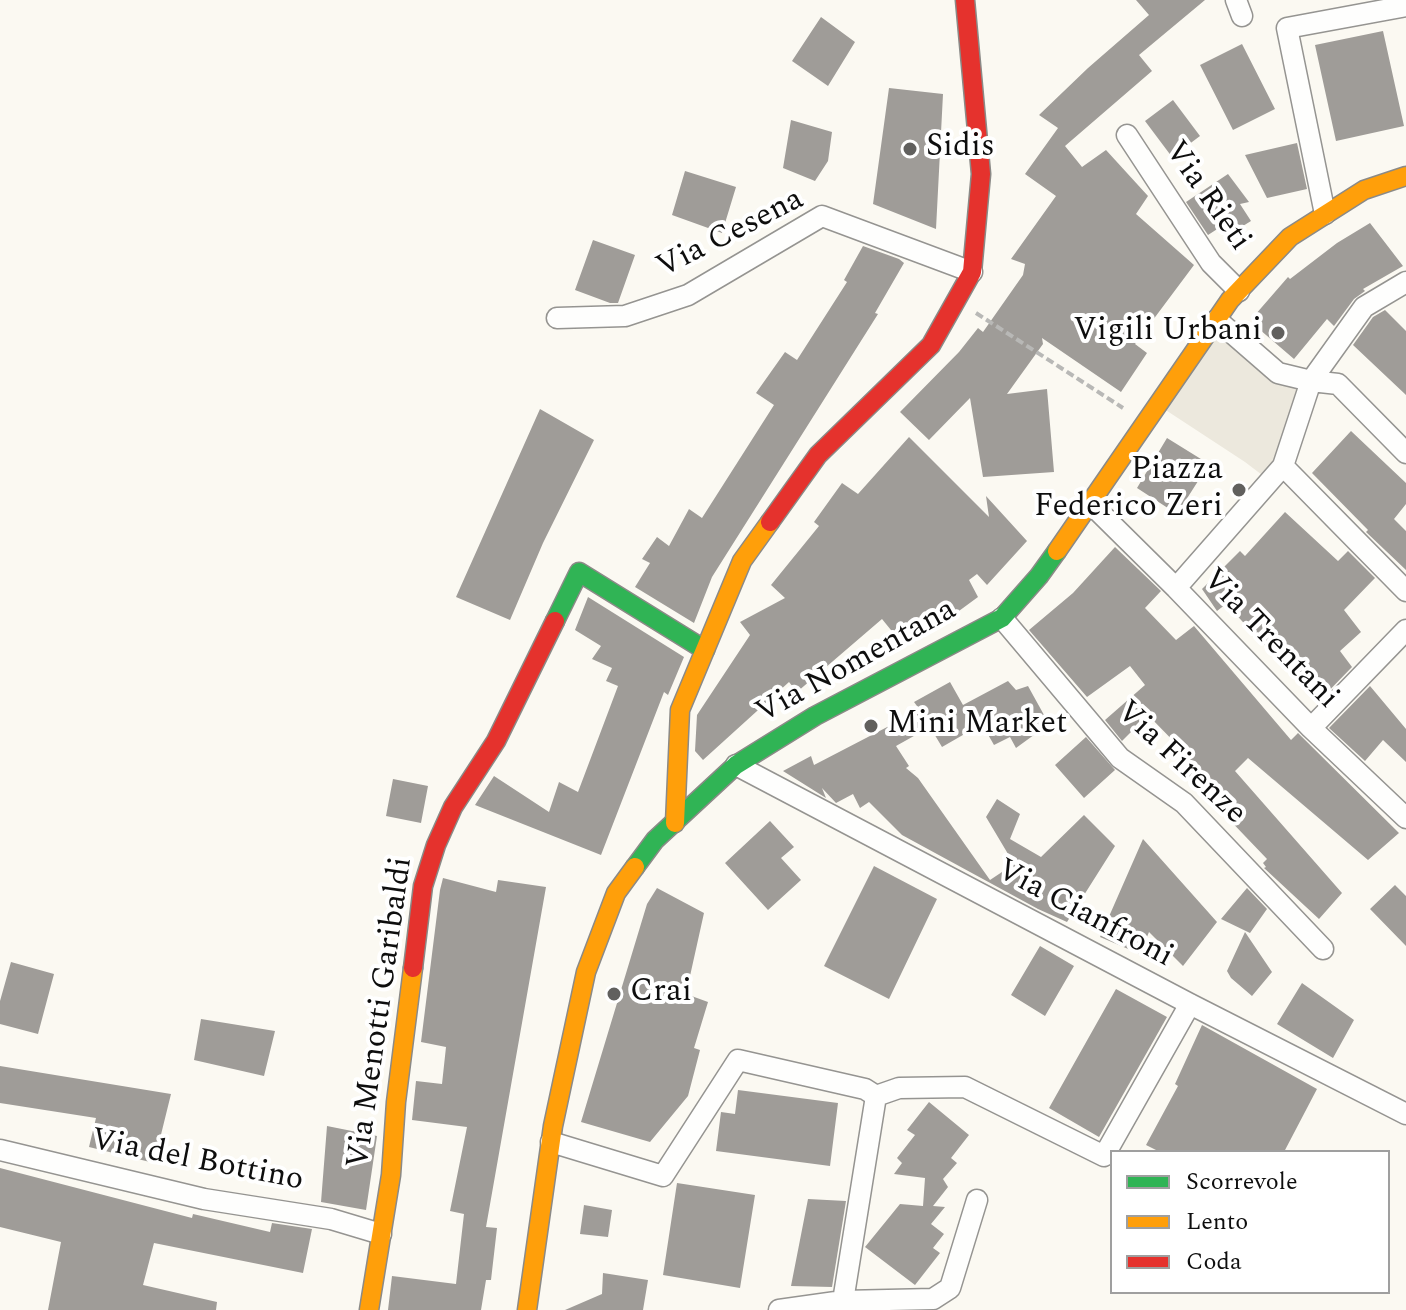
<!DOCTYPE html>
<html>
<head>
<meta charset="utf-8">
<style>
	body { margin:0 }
	#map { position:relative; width:1406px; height:1310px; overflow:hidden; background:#fbf9f2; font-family:Spectral,serif }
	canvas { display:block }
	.legend { position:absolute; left:1110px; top:1150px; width:280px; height:144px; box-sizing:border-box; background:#fff; border:2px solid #9f9f9f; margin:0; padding:10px 14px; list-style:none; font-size:24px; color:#0e0e0e }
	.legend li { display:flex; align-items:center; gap:16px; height:40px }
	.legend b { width:40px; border:2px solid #9f9f9f }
</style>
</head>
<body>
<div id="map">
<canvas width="1406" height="1310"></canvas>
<ul class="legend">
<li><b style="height:10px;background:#30b455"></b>Scorrevole</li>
<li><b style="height:10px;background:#ff9f0a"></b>Lento</li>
<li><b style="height:10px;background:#e5322d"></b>Coda</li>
</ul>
</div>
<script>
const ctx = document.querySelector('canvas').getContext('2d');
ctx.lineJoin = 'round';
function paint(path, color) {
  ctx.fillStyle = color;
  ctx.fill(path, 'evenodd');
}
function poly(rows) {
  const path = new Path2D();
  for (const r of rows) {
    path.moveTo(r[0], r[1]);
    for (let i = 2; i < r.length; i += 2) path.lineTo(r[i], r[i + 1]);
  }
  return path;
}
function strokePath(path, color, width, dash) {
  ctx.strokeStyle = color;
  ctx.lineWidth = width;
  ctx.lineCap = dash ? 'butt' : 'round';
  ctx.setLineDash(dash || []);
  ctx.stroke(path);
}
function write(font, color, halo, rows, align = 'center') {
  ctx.font = font + ' Spectral,serif';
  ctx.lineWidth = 8;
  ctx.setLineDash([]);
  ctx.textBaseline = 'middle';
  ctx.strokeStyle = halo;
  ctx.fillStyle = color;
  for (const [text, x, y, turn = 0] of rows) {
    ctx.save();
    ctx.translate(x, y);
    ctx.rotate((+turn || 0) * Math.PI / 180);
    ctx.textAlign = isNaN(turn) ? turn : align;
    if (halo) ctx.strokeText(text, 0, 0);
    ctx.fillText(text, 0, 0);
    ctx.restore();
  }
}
paint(poly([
	[1217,320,1278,373,1311,381,1270,481,1245,462,1158,405]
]), '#ece8dd');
paint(poly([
	[1136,0,1205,0,1139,55,1152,71,1065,146,1082,167,1106,150,1148,196,1136,214,1194,265,1135,344,1147,353,1121,392,1042,338,1043,344,1007,394,1047,389,1054,472,983,477,970,398,929,440,900,412,959,352,978,328,983,332,1023,275,1025,264,1011,259,1056,196,1025,174,1058,128,1039,115,1088,68,1149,15],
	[821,17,855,42,828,86,792,61],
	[1383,31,1404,126,1336,141,1315,45],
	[1242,44,1275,109,1233,130,1200,65],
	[889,88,943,94,936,229,873,204],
	[1173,100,1200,136,1172,157,1145,121],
	[791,120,832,132,828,161,815,181,783,168],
	[1297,143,1307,189,1267,198,1245,155],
	[685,171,736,187,722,233,672,215],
	[1228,174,1249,202,1240,204,1251,221,1230,234,1225,224,1208,235,1186,202],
	[1370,223,1403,266,1363,289,1365,291,1354,299,1334,326,1327,319,1294,359,1259,329,1262,327,1255,315,1288,277,1290,279,1337,243],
	[593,240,635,255,618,303,610,303,575,290],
	[863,246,899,259,904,263,875,313,878,314,712,577,694,623,635,587,650,563,642,559,657,537,669,546,689,509,702,518,774,405,756,393,785,352,797,360,847,282,844,280],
	[1385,310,1406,331,1406,395,1353,345,1373,317],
	[540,409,594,440,543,543,510,620,456,597],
	[1351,431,1406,483,1406,504,1394,519,1406,531,1406,570,1366,532,1368,530,1312,473],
	[909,437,989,517,986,496,1027,541,987,585,977,574,969,580,978,597,948,619,939,607,895,635,882,619,797,692,789,682,703,760,695,751,697,715,750,635,740,622,785,598,771,585,819,526,814,522,842,483,858,494],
	[1167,438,1209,464,1177,514,1137,488],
	[1285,512,1338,561,1348,551,1375,578,1344,610,1361,632,1340,651,1352,667,1318,702,1226,604,1217,611,1202,589,1240,551,1245,556],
	[1115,547,1161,591,1145,608,1176,640,1194,626,1291,740,1298,733,1399,833,1368,860,1248,758,1235,771,1342,893,1319,919,1264,868,1266,867,1263,863,1267,859,1176,764,1186,754,1148,715,1122,741,1105,720,1145,685,1130,666,1087,697,1029,630,1073,593],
	[588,597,684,657,668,695,664,692,601,855,475,805,494,776,549,812,559,782,578,792,618,686,606,681,612,668,592,659,601,646,575,630],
	[1008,681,1016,690,1028,686,1049,724,1016,748,1010,737,994,745,982,724,942,747,930,727,896,746,909,766,906,768,918,778,990,880,1014,864,986,817,997,799,1020,814,1010,839,1041,857,1084,815,1115,846,1067,922,1038,909,902,835,869,802,860,808,853,794,836,803,822,788,826,798,783,771,811,756,814,765,920,710,914,702,950,682,963,705],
	[1370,686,1406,729,1406,762,1383,740,1365,761,1329,728],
	[1086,737,1115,770,1084,798,1055,765],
	[393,779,428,786,421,823,386,816],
	[770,821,794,847,781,858,801,880,768,910,725,863],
	[1143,839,1217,922,1183,966,1149,932,1140,954,1100,937],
	[874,866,937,899,889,999,824,966],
	[443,878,496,892,498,880,546,887,486,1227,497,1228,491,1280,486,1280,481,1310,388,1310,392,1276,456,1284,464,1214,450,1211,467,1127,412,1120,416,1081,442,1084,446,1047,421,1042,440,890],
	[1395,885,1406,896,1406,946,1370,909],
	[657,888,704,913,686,994,708,1002,694,1048,700,1050,688,1096,650,1142,581,1122,647,904],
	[1247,888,1267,909,1250,933,1221,919],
	[1245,932,1272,972,1252,996,1231,978,1227,971],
	[1040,946,1074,966,1045,1016,1011,995],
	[11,962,54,974,38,1034,0,1024,0,1001],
	[1302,983,1354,1020,1333,1058,1277,1024],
	[1116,989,1167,1017,1099,1137,1049,1108],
	[201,1019,275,1031,264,1076,194,1060],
	[1202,1025,1317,1089,1284,1152,1160,1152,1146,1145,1178,1086,1175,1084],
	[0,1066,171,1094,154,1163,89,1147,96,1118,0,1103],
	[738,1090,838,1103,830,1166,716,1151,721,1112,735,1114],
	[929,1102,969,1135,951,1158,957,1163,943,1179,948,1187,933,1206,945,1207,931,1224,944,1234,933,1248,940,1253,915,1285,865,1247,900,1204,923,1206,925,1178,894,1174,902,1163,897,1158,915,1135,907,1130],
	[327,1126,377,1136,366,1210,321,1202],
	[0,1168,192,1218,193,1214,270,1232,272,1223,312,1229,303,1273,154,1243,143,1285,217,1302,216,1310,48,1310,61,1242,0,1227],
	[677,1183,755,1195,740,1288,663,1275],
	[808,1199,846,1201,832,1287,791,1286],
	[584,1205,612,1210,608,1237,580,1234],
	[603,1273,648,1280,643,1310,565,1310,602,1294]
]), '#9f9c98');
const street = poly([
	[1236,0,1242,16],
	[1127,135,1211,263,1239,291],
	[1325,214,1287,28,1406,6],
	[557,318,625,316,688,295,822,216,972,272],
	[1217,320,1278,373,1311,381,1338,384,1406,453],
	[1283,466,1406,591],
	[1090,503,1176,588,1311,728,1406,818],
	[1176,588,1283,466,1311,381,1364,307,1406,282],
	[1002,618,1120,758,1184,803,1323,949],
	[1311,728,1406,630],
	[736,765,1190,1004,1406,1114],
	[551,1142,663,1176,738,1060,865,1089,876,1096],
	[0,1150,204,1199,331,1219,381,1234],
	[843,1301,876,1096,899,1088,965,1087,1104,1156,1190,1004],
	[779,1310,843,1301,933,1299,950,1288,977,1200]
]);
const fast = poly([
	[555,621,579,572,705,650],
	[635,867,655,840,736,765,815,716,1002,618,1039,576,1057,551]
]);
const slow = poly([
	[1057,551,1230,300,1290,237,1364,190,1406,176],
	[675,823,680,710,742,561,770,522],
	[369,1310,391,1175,396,1102,413,968],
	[527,1310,553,1126,586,972,616,893,635,867]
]);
const jam = poly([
	[770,522,818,455,931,345,972,272,981,174,965,0],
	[413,968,423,886,436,845,453,807,496,741,555,621]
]);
strokePath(street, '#959491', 23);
strokePath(fast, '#8b8a87', 21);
strokePath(slow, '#8b8a87', 21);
strokePath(jam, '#8b8a87', 21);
strokePath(poly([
	[976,313,1123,408]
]), '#b8b8b6', 4, [8, 4]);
strokePath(street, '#fefefd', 20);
strokePath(fast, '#30b455', 18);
strokePath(slow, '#ff9f0a', 18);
strokePath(jam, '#e5322d', 18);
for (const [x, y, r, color] of [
	[910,149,8,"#61605e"],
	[1278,333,8,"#61605e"],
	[1239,490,8,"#61605e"],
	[871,726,8,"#61605e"],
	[614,994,8,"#61605e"]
]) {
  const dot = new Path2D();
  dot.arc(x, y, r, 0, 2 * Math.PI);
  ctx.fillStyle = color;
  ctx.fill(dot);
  strokePath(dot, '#fff', 3);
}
write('32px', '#0e0e0e', '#fff', [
	["Sidis",926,149],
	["Vigili Urbani",1262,333,"right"],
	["Piazza",1223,472,"right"],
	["Federico Zeri",1223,509,"right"],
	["Mini Market",887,726],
	["Crai",630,994]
], 'left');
write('32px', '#0e0e0e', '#fff', [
	["Via Rieti",1206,197,55],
	["Via Cesena",731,235,-27],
	["Via Trentani",1269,640,46],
	["Via Nomentana",857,663,-29],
	["Via Firenze",1180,764,43],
	["Via Cianfroni",1084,915,28],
	["Via Menotti Garibaldi",382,1013,-82],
	["Via del Bottino",197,1162,11]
]);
</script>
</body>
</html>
